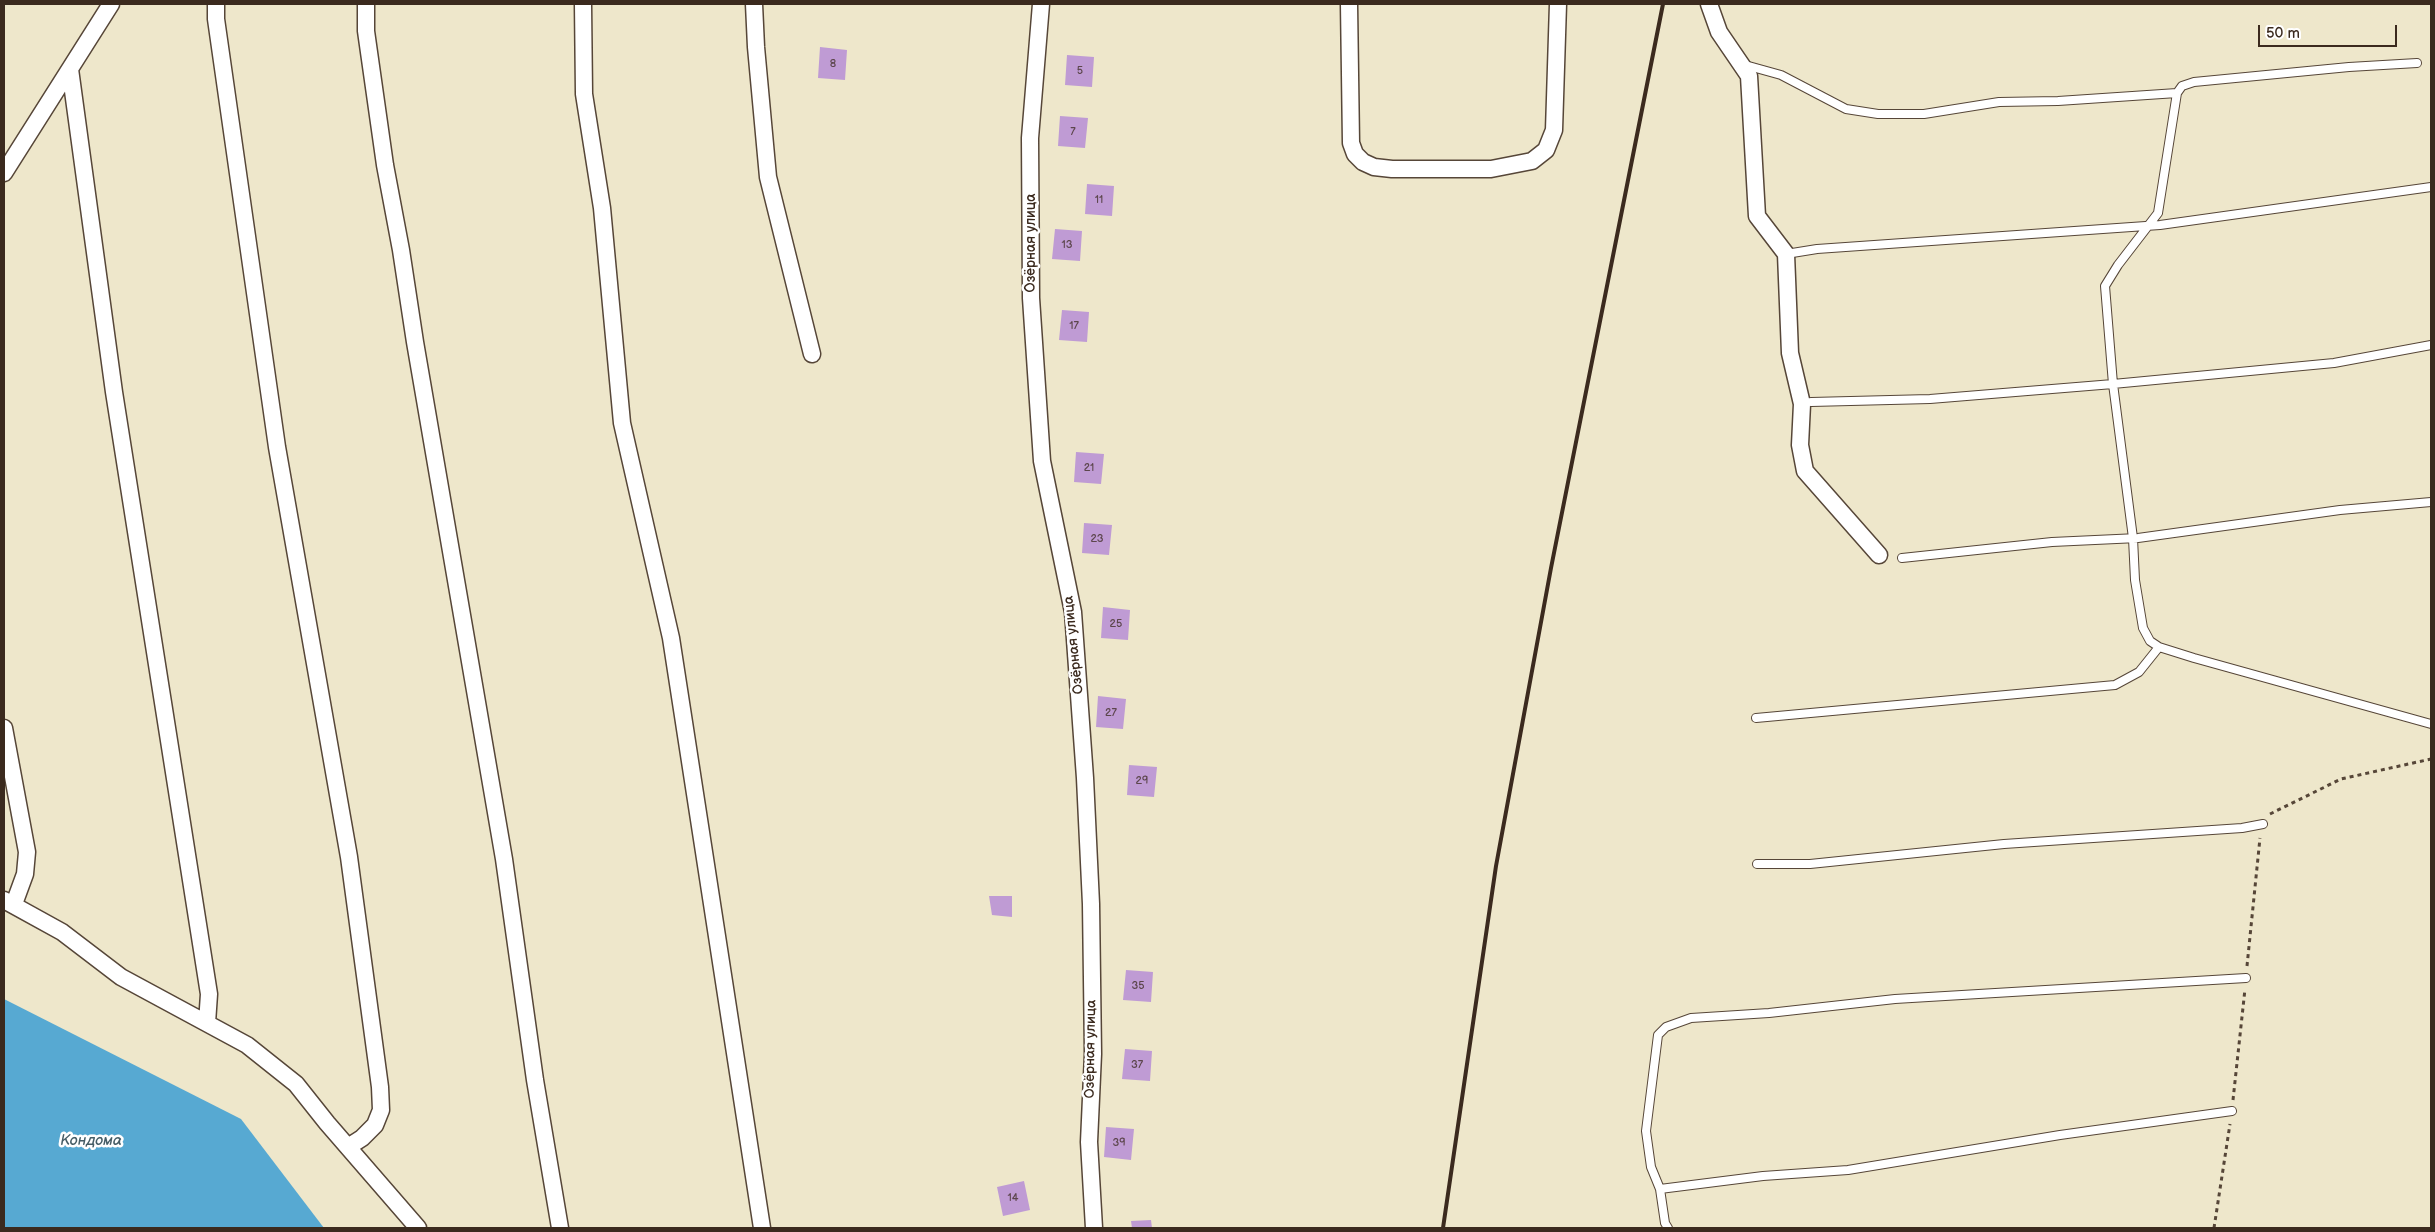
<!DOCTYPE html>
<html>
<head>
<meta charset="utf-8">
<style>
	body { margin:0 }
	#map { position:relative; width:2435px; height:1232px; overflow:hidden; background:#eee7cb; font-family:"Balsamiq Sans",sans-serif }
	canvas { display:block }
	.frame { position:absolute; inset:0; border:5px solid #3b2a1e; pointer-events:none }
	.scale { position:absolute; left:2258px; top:25px; width:139px; height:22px; box-sizing:border-box; border:2px solid #3b2a1e; border-top:0; padding-left:6px; font-size:15px; line-height:18px; white-space:nowrap; color:#3b2a1e; -webkit-text-stroke:4px #fff; paint-order:stroke }
</style>
</head>
<body>
<div id="map">
<canvas width="2435" height="1232"></canvas>
<div class="frame"></div>
<div class="scale">50 m</div>
</div>
<script>
const ctx = document.querySelector('canvas').getContext('2d');
ctx.lineJoin = 'round';
function paint(path, color) {
  ctx.fillStyle = color;
  ctx.fill(path, 'evenodd');
}
function poly(rows) {
  const path = new Path2D();
  for (const r of rows) {
    path.moveTo(r[0], r[1]);
    for (let i = 2; i < r.length; i += 2) path.lineTo(r[i], r[i + 1]);
  }
  return path;
}
function strokePath(path, color, width, dash) {
  ctx.strokeStyle = color;
  ctx.lineWidth = width;
  ctx.lineCap = dash ? 'butt' : 'round';
  ctx.setLineDash(dash || []);
  ctx.stroke(path);
}
function write(font, color, halo, rows, align = 'center') {
  ctx.font = font + ' "Balsamiq Sans",sans-serif';
  ctx.lineWidth = 5;
  ctx.setLineDash([]);
  ctx.textBaseline = 'middle';
  ctx.strokeStyle = halo;
  ctx.fillStyle = color;
  for (const [text, x, y, turn = 0] of rows) {
    ctx.save();
    ctx.translate(x, y);
    ctx.rotate((+turn || 0) * Math.PI / 180);
    ctx.textAlign = isNaN(turn) ? turn : align;
    if (halo) ctx.strokeText(text, 0, 0);
    ctx.fillText(text, 0, 0);
    ctx.restore();
  }
}
paint(poly([
	[4,999,241,1119,324,1228,4,1228]
]), '#57a9d2');
paint(poly([
	[820,47,847,50,845,80,818,78],
	[1067,55,1094,57,1092,87,1065,85],
	[1060,116,1088,118,1085,148,1058,146],
	[1087,184,1114,186,1112,216,1085,214],
	[1055,229,1082,231,1080,261,1052,259],
	[1062,310,1089,312,1087,342,1059,340],
	[1076,452,1104,454,1101,484,1074,482],
	[1084,523,1112,525,1109,555,1082,553],
	[1103,607,1130,610,1128,640,1101,638],
	[1098,696,1126,699,1123,729,1096,727],
	[1129,765,1157,767,1154,797,1127,795],
	[989,896,1012,896,1012,917,992,915],
	[1126,970,1153,972,1151,1002,1123,1000],
	[1125,1049,1152,1051,1150,1081,1122,1079],
	[1106,1127,1134,1129,1131,1160,1104,1157],
	[1024,1181,1030,1210,1003,1216,997,1187],
	[1151,1220,1152,1228,1132,1228,1131,1221]
]), '#bf9bd4');
const service = poly([
	[2417,63,2349,67,2194,82,2182,86,2177,93,2158,213,2118,265,2105,286,2113,384,2133,538,2135,580,2143,628,2150,641,2159,647,2194,658,2431,724],
	[1745,65,1781,75,1846,109,1878,114,1924,114,1999,102,2058,101,2177,93],
	[1786,254,1817,249,2160,225,2431,187],
	[1811,402,1930,399,2113,384,2334,363,2431,345],
	[1902,558,2052,542,2138,538,2340,510,2431,502],
	[1756,718,2115,685,2139,672,2159,647],
	[1757,864,1810,864,2004,844,2242,828,2263,824],
	[1660,1189,1763,1176,1848,1170,2060,1135,2232,1111],
	[1668,1228,1665,1223,1660,1189,1651,1167,1646,1131,1658,1035,1666,1027,1691,1018,1769,1013,1895,999,2246,978]
]);
const minor = poly([
	[216,4,216,19,277,447,349,857,380,1087,381,1110,375,1125,362,1138,348,1147],
	[366,4,366,31,385,165,401,250,415,342,504,859,535,1080,560,1228],
	[583,4,584,94,602,208,622,423,671,638,762,1228],
	[754,4,756,47,768,177,812,354],
	[1041,4,1030,138,1031,298,1042,461,1073,612,1085,778,1091,904,1093,1054,1089,1142,1094,1228],
	[1349,4,1351,143,1355,154,1363,162,1374,167,1392,169,1491,169,1532,161,1546,150,1554,130,1558,4],
	[1709,4,1719,32,1749,76,1757,216,1786,254,1790,353,1802,404,1800,445,1805,471,1879,555],
	[70,69,114,392,209,994,207,1023],
	[4,173,111,4],
	[4,728,27,852,25,874,14,904],
	[4,900,62,932,121,977,247,1045,296,1084,327,1123,418,1228]
]);
strokePath(service, '#564638', 10);
strokePath(minor, '#564638', 19);
strokePath(poly([
	[2270,814,2341,779,2431,759],
	[2247,966,2260,838],
	[2233,1100,2245,989],
	[2214,1228,2230,1124]
]), '#564638', 3, [4, 4]);
strokePath(service, '#fff', 8);
strokePath(minor, '#fff', 16);
strokePath(poly([
	[1443,1228,1496,866,1551,568,1663,4]
]), '#3b2a1e', 4);
write('11px', '#5c464c', null, [
	["8",833,64],
	["5",1080,71],
	["7",1073,132],
	["11",1099,200],
	["13",1067,245],
	["17",1074,326],
	["21",1089,468],
	["23",1097,539],
	["25",1116,624],
	["27",1111,713],
	["29",1142,781],
	["35",1138,986],
	["37",1137,1065],
	["39",1119,1143],
	["14",1013,1198]
]);
write('14px', '#3b2a1e', '#fff', [
	["Озёрная улица",1031,243,-90],
	["Озёрная улица",1074,645,-96],
	["Озёрная улица",1091,1049,-89]
]);
write('italic 15px', '#465d66', '#fff', [
	["Кондома",91,1141]
]);
</script>
</body>
</html>
